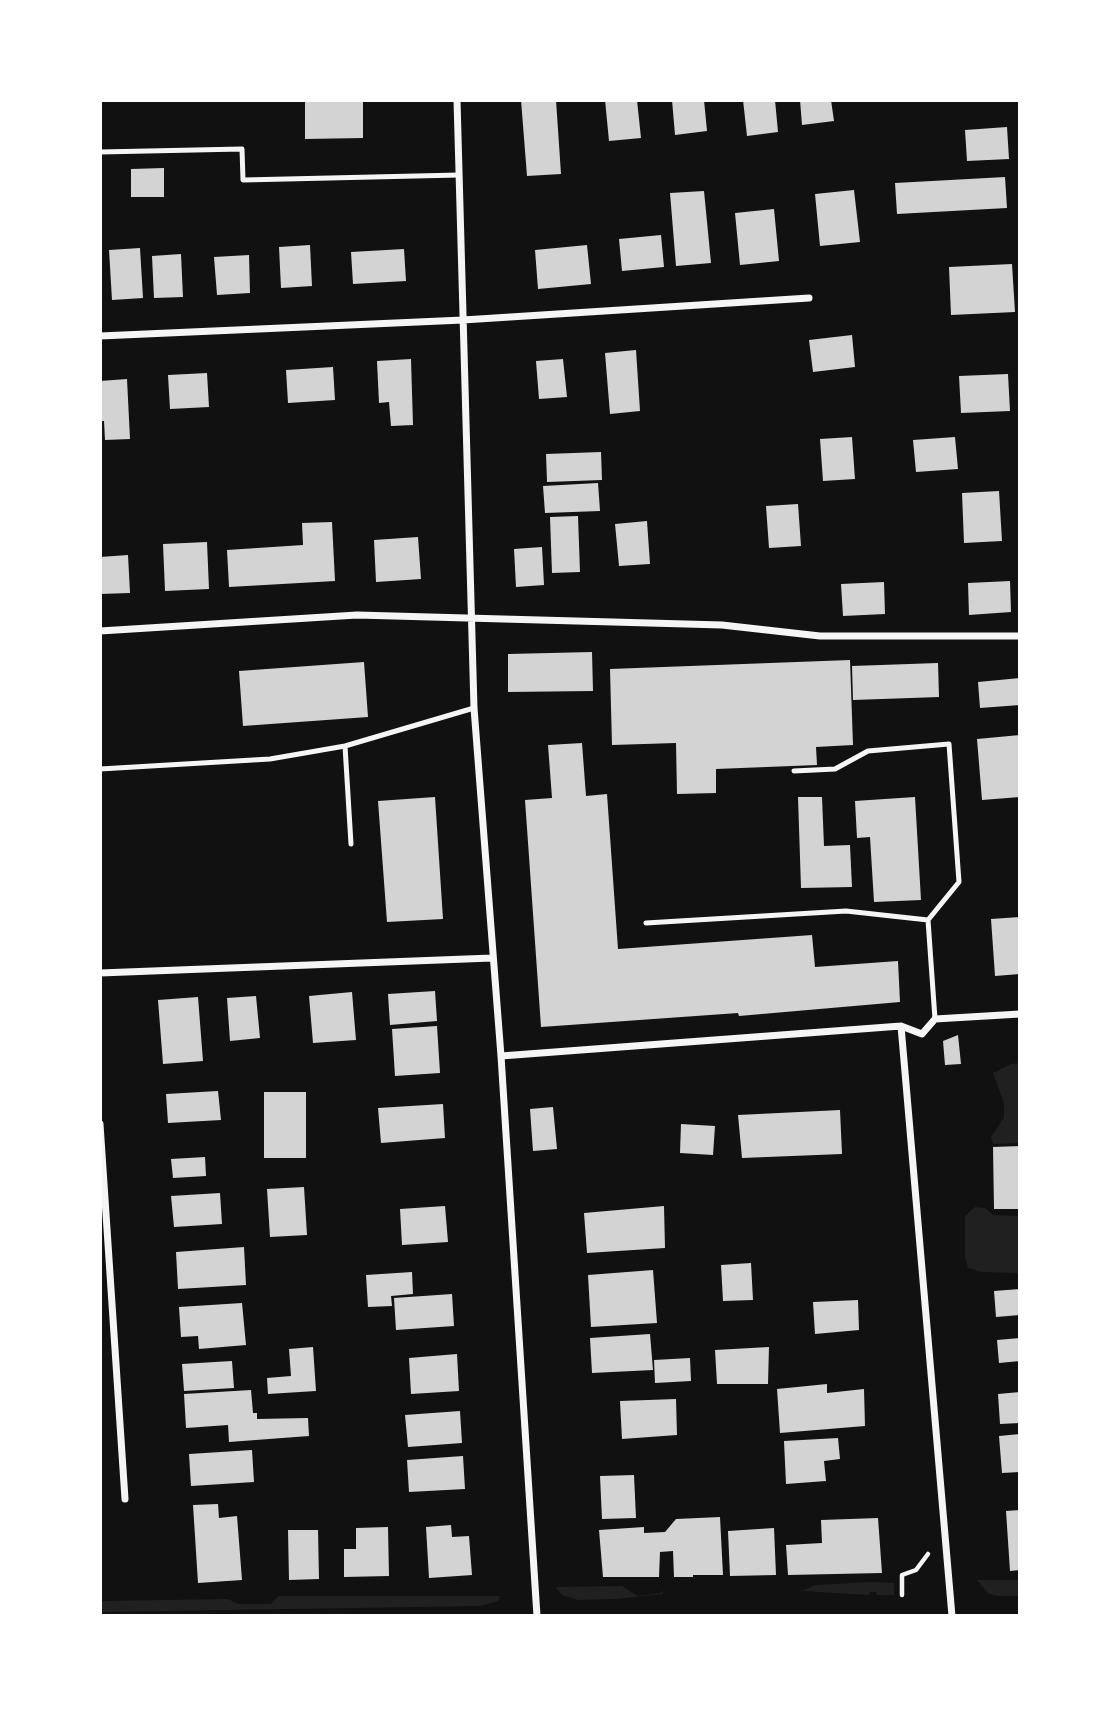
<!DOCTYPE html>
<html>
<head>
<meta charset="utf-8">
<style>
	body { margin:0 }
	#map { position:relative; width:1120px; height:1716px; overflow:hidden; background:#111; font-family:Barlow,sans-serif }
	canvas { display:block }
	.frame { position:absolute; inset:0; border:102px solid #fff; pointer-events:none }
</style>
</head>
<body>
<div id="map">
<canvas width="1120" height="1716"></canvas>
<div class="frame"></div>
</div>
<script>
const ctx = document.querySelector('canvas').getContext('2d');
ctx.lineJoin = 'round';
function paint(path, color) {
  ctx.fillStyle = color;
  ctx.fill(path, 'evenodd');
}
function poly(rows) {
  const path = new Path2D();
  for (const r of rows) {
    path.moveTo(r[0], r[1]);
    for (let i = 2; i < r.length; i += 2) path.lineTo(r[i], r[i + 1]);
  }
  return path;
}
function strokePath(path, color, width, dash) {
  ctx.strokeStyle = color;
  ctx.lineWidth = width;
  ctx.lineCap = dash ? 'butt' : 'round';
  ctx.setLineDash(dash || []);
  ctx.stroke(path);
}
paint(poly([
	[1020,1063,1020,1143,993,1144,991,1137,1004,1118,1004,1103,993,1073,1011,1064],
	[975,1207,985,1208,993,1215,1020,1216,1020,1273,982,1272,968,1268,965,1257,965,1216],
	[977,1580,1020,1580,1020,1596,997,1596,988,1593],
	[871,1582,894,1583,894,1595,877,1595,876,1592,870,1592,869,1595,802,1591,815,1585],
	[622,1586,638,1596,661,1593,663,1590,663,1594,616,1599,578,1600,562,1595,555,1587],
	[279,1596,500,1596,498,1601,480,1606,100,1612,100,1601,228,1599,238,1604,271,1604]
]), '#202020');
paint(poly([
	[305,100,363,100,363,138,305,139],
	[521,100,556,100,561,174,527,176],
	[605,100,637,100,641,138,609,141],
	[672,100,704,100,707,131,675,135],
	[743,100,775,100,778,132,747,136],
	[800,100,831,100,834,121,802,125],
	[1007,127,1009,159,967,161,965,130],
	[164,168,164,197,131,197,131,169],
	[1005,177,1007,208,897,214,895,183],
	[854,190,860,242,820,246,815,194],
	[704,191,711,263,676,266,670,193],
	[774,209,779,261,740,265,735,213],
	[661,235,664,267,622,271,619,239],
	[310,245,312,286,281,288,279,247],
	[587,245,591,284,538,289,535,250],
	[140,248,143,298,112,300,109,250],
	[404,249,406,281,353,284,351,252],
	[181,254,183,297,154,298,152,256],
	[249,255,250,293,217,295,214,257],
	[1012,264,1015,312,951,315,949,267],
	[852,335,855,367,813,372,809,340],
	[636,350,640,411,610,414,605,353],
	[411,359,413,425,391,426,389,402,379,403,377,361],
	[563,359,567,397,539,399,536,361],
	[333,367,335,400,288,403,286,370],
	[207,373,209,407,170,409,168,375],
	[1008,374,1010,411,961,413,959,376],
	[127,379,130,439,105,440,104,421,100,421,100,381],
	[852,437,855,479,823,481,820,439],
	[955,437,958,469,916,472,913,440],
	[601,452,602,480,547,482,546,454],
	[598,483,600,511,545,513,543,486],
	[999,491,1002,541,964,543,962,493],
	[798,504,801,546,769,548,766,506],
	[578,516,580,572,552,573,550,517],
	[647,521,650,564,619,566,615,524],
	[332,522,335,581,229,587,227,550,303,545,302,523],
	[418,537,421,579,376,582,374,540],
	[207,542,209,589,165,591,163,544],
	[542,547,544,585,516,587,514,549],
	[128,555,130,593,100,594,100,557],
	[1010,581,1011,612,969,615,968,583],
	[884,582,885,614,843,616,841,584],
	[592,652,593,691,508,692,508,654],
	[850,660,853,745,816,747,817,765,716,769,716,793,677,794,676,743,612,745,610,669],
	[364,662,368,717,243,726,239,671],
	[938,663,939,697,853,700,852,666],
	[1020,678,1020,705,980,708,978,682],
	[1020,735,1020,797,982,800,977,739],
	[582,743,586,796,607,794,618,949,812,935,815,967,898,961,900,1002,739,1016,738,1013,541,1027,525,800,552,798,548,745],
	[435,797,443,919,387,922,378,801],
	[798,797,822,797,824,846,850,845,852,887,801,888],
	[915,797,921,900,874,902,870,837,857,838,855,801],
	[1020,917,1020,974,995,976,991,919],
	[435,991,437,1021,390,1025,388,994],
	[352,992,356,1040,313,1043,309,996],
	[256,996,260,1038,230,1041,227,998],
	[198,997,203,1061,163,1064,158,1000],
	[437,1026,440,1073,395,1076,392,1029],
	[958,1035,961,1064,945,1065,943,1041],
	[218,1091,221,1120,168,1123,166,1094],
	[264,1092,306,1092,306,1158,264,1158],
	[443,1104,445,1138,381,1143,378,1108],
	[553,1107,557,1149,533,1151,530,1109],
	[840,1110,842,1154,742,1158,738,1115],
	[681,1124,715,1126,713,1155,680,1153],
	[1020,1146,1020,1209,994,1209,993,1147],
	[205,1157,206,1176,173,1178,171,1159],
	[304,1187,307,1235,270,1237,267,1189],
	[220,1193,222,1224,174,1227,171,1196],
	[445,1206,448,1242,402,1245,400,1209],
	[664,1206,665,1248,587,1253,584,1213],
	[244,1247,246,1285,178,1289,176,1252],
	[751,1263,753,1300,723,1301,721,1265],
	[653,1270,657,1323,591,1327,588,1275],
	[412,1272,413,1294,391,1296,392,1306,368,1307,366,1275],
	[1020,1289,1020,1315,996,1317,994,1291],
	[452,1294,454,1326,396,1330,394,1298],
	[858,1300,859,1330,815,1334,813,1302],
	[242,1303,246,1345,199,1349,198,1336,181,1337,179,1307],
	[650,1334,653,1370,592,1373,590,1338],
	[1020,1338,1020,1361,999,1363,997,1340],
	[313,1347,316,1391,268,1394,267,1378,291,1376,289,1349],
	[769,1347,768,1384,717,1384,715,1350],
	[457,1354,459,1391,411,1394,409,1358],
	[690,1358,691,1381,655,1383,654,1360],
	[232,1361,234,1388,184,1391,182,1364],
	[827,1384,827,1393,864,1389,865,1426,780,1433,777,1389],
	[251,1390,253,1413,257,1413,257,1419,308,1418,309,1436,229,1442,228,1425,186,1428,184,1394],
	[1020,1392,1020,1423,1000,1424,998,1394],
	[676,1399,677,1435,622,1439,620,1401],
	[460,1411,462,1443,408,1447,405,1415],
	[1020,1434,1020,1472,1002,1473,999,1436],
	[838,1438,840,1459,824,1461,826,1481,786,1484,784,1441],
	[252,1450,254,1482,191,1486,189,1454],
	[463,1456,465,1489,409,1492,407,1460],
	[634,1475,636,1518,602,1519,600,1476],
	[218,1504,219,1518,237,1516,242,1580,198,1583,193,1505],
	[1020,1510,1020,1570,1010,1571,1006,1511],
	[720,1517,723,1575,693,1575,693,1577,674,1577,673,1551,660,1552,659,1577,603,1577,599,1530,644,1527,644,1533,665,1532,676,1519],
	[878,1518,882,1573,788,1575,786,1545,822,1543,821,1520],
	[451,1525,452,1537,469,1536,472,1575,429,1578,426,1527],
	[388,1527,389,1576,344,1577,344,1549,356,1549,356,1528],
	[774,1528,776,1575,730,1576,728,1531],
	[288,1530,318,1530,319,1579,289,1580]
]), '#d3d3d3');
strokePath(poly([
	[902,1595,902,1575,916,1570,928,1554]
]), '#f5f5f5', 4.5);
strokePath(poly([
	[100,152,242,149,243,180,459,175],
	[345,746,351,844],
	[100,769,270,759,345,746,474,708],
	[794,771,835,769,868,751,949,744,959,882,928,920],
	[646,923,846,911,928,920,935,1019]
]), '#f5f5f5', 5);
strokePath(poly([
	[457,100,474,708,501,1056,537,1616],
	[100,336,463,320,809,298],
	[100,631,357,615,722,625,820,636,1020,636],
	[100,973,492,958],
	[901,1026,952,1616],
	[501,1056,901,1026,922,1034,935,1019,1020,1014],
	[100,1124,125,1499]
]), '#f5f5f5', 7);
</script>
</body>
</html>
